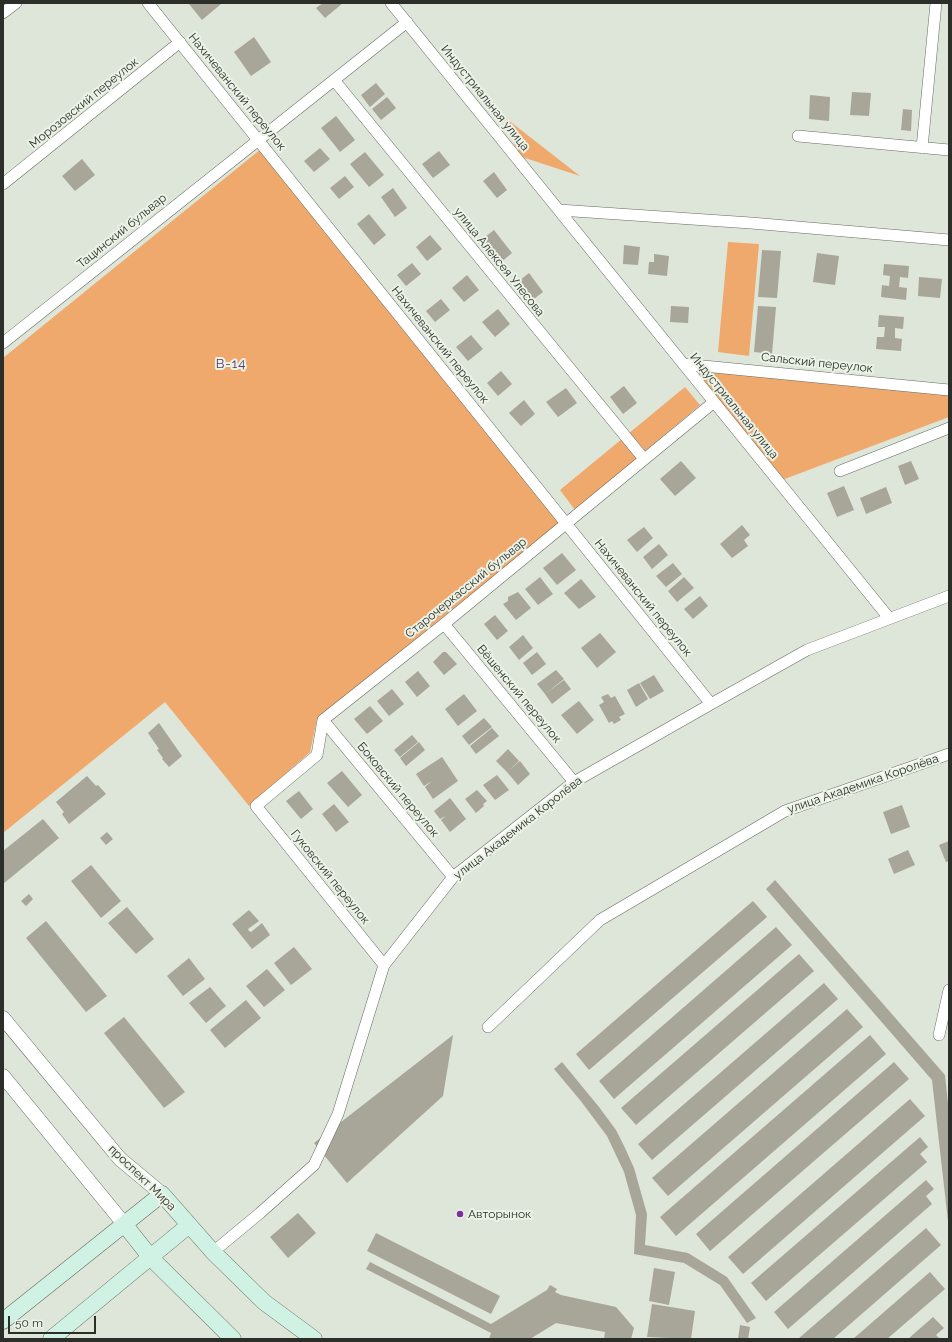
<!DOCTYPE html>
<html>
<head>
<meta charset="utf-8">
<style>
	body { margin:0 }
	#map { position:relative; width:952px; height:1342px; overflow:hidden; background:#dee5d9; font-family:Raleway,sans-serif }
	canvas { display:block }
	.frame { position:absolute; inset:0; border:4px solid #2b2e29; pointer-events:none }
	.scale { position:absolute; left:8px; top:1316px; width:88px; height:18px; box-sizing:border-box; border:2px solid #2b2e29; border-top:0; padding-left:5px; font-size:12px; line-height:14px; white-space:nowrap; color:#2b2e29; -webkit-text-stroke:3px #ebf2e6; paint-order:stroke }
</style>
</head>
<body>
<div id="map">
<canvas width="952" height="1342"></canvas>
<div class="frame"></div>
<div class="scale">50 m</div>
</div>
<script>
const ctx = document.querySelector('canvas').getContext('2d');
ctx.lineJoin = 'round';
function paint(path, color) {
  ctx.fillStyle = color;
  ctx.fill(path, 'evenodd');
}
function poly(rows) {
  const path = new Path2D();
  for (const r of rows) {
    path.moveTo(r[0], r[1]);
    for (let i = 2; i < r.length; i += 2) path.lineTo(r[i], r[i + 1]);
  }
  return path;
}
function strokePath(path, color, width, dash) {
  ctx.strokeStyle = color;
  ctx.lineWidth = width;
  ctx.lineCap = dash ? 'butt' : 'round';
  ctx.setLineDash(dash || []);
  ctx.stroke(path);
}
function write(font, color, halo, rows, align = 'center') {
  ctx.font = font + ' Raleway,sans-serif';
  ctx.lineWidth = 4;
  ctx.setLineDash([]);
  ctx.textBaseline = 'middle';
  ctx.strokeStyle = halo;
  ctx.fillStyle = color;
  for (const [text, x, y, turn = 0] of rows) {
    ctx.save();
    ctx.translate(x, y);
    ctx.rotate((+turn || 0) * Math.PI / 180);
    ctx.textAlign = isNaN(turn) ? turn : align;
    if (halo) ctx.strokeText(text, 0, 0);
    ctx.fillText(text, 0, 0);
    ctx.restore();
  }
}
paint(poly([
	[503,116,580,176,519,156],
	[261,149,560,522,317,719,310,752,249,806,165,702,3,833,3,358],
	[728,242,759,244,749,356,718,352],
	[698,370,949,393,949,417,782,480,695,373],
	[685,387,700,405,575,510,560,490]
]), '#efa96d');
paint(poly([
	[190,3,220,3,221,4,202,20,189,4],
	[323,3,343,3,325,18,316,8],
	[254,37,271,62,251,76,234,52],
	[376,83,385,94,370,107,361,95],
	[852,92,871,93,869,116,850,115],
	[810,95,830,97,829,121,809,119],
	[387,97,396,108,381,120,372,109],
	[903,109,912,110,911,131,901,130],
	[336,116,355,140,340,152,321,128],
	[320,148,330,159,314,172,304,161],
	[439,151,450,165,433,178,422,164],
	[365,152,384,175,369,187,350,164],
	[82,159,95,175,75,191,62,176],
	[494,172,507,190,497,198,483,181],
	[345,176,354,187,339,199,330,188],
	[393,188,407,208,395,217,381,197],
	[369,214,386,235,374,245,357,224],
	[494,230,512,253,499,264,480,241],
	[430,235,442,249,427,261,416,247],
	[624,245,640,247,638,265,623,264],
	[762,250,781,251,777,298,758,297],
	[817,253,839,256,835,285,813,282],
	[654,254,669,256,667,276,648,274,649,262,654,262],
	[412,263,421,274,406,286,397,275],
	[884,264,909,266,908,278,900,277,899,287,907,288,906,300,881,297,882,285,889,286,890,276,883,275],
	[529,273,543,292,530,302,515,284],
	[467,275,479,290,464,302,452,288],
	[919,277,942,279,940,298,918,296],
	[441,299,450,310,435,322,426,311],
	[671,306,689,307,688,323,670,322],
	[758,306,776,307,772,354,754,352],
	[498,309,510,324,495,337,482,322],
	[879,315,904,317,903,329,895,328,895,338,902,339,901,351,876,349,877,337,884,337,885,327,878,327],
	[471,335,483,349,468,361,456,347],
	[501,371,512,384,498,396,487,383],
	[624,386,637,403,623,414,610,397],
	[566,388,577,403,558,417,546,402],
	[524,400,535,414,521,426,509,413],
	[681,461,696,478,675,496,660,479],
	[911,461,919,479,905,485,898,466],
	[844,486,854,510,837,517,827,493],
	[886,487,892,503,866,514,860,498],
	[742,525,750,535,744,540,748,546,732,558,720,544],
	[644,527,653,538,637,552,627,540],
	[659,544,668,555,652,569,643,557],
	[562,553,576,570,557,585,543,568],
	[673,563,682,574,666,587,656,576],
	[540,577,553,594,538,605,525,589],
	[684,577,694,588,677,602,668,591],
	[581,579,596,597,579,609,564,593],
	[518,592,531,608,516,620,503,604,508,601,508,597],
	[700,596,708,606,693,619,684,609],
	[495,615,508,631,497,640,484,624],
	[600,633,616,652,597,668,581,648],
	[523,635,533,648,519,660,509,647],
	[443,652,446,652,457,664,444,675,433,662],
	[537,652,546,664,532,675,523,663],
	[556,670,564,679,545,694,537,684],
	[418,671,430,686,417,697,405,682],
	[654,675,664,691,650,699,640,683],
	[564,680,571,689,552,704,545,694],
	[639,683,648,699,636,707,627,690],
	[392,689,404,704,389,716,377,701],
	[464,694,477,711,458,726,445,709],
	[608,694,611,698,615,696,625,714,619,717,621,720,614,724,612,721,609,723,599,705,604,702,601,697],
	[579,701,594,720,577,734,561,715],
	[370,706,383,721,367,734,354,719],
	[484,718,492,727,469,745,462,736],
	[159,723,182,756,169,767,162,759,163,758,157,750,159,749,148,733],
	[492,728,499,736,476,754,470,746],
	[412,735,418,742,400,757,394,750],
	[419,742,425,750,406,766,400,758],
	[508,749,519,761,507,772,496,761],
	[442,757,458,781,433,799,425,787,432,781,424,786,416,774],
	[520,761,530,774,518,785,507,772],
	[342,771,362,795,348,807,327,783],
	[497,775,509,790,495,800,483,785],
	[87,776,96,786,98,785,106,794,69,824,62,814,64,812,56,802],
	[477,790,487,801,483,804,484,806,476,813,465,799],
	[299,791,313,809,301,819,286,801],
	[450,798,466,819,450,832,441,820,446,816,440,819,434,811],
	[334,804,349,822,336,832,322,814],
	[902,805,910,827,891,834,883,812],
	[43,819,59,838,3,884,3,851],
	[107,832,113,839,106,845,100,838],
	[949,841,949,861,946,862,939,845],
	[908,850,915,865,894,874,888,859],
	[91,865,121,901,101,918,71,881],
	[775,880,945,1075,949,1113,949,1230,932,1080,766,889],
	[29,894,33,899,26,906,21,901],
	[753,901,767,917,589,1070,576,1054],
	[127,907,154,939,136,954,108,923],
	[249,910,259,921,248,929,249,931,251,932,262,923,270,935,252,949,232,924],
	[46,921,107,996,86,1012,26,938],
	[776,927,792,945,614,1099,599,1081],
	[294,947,312,969,291,985,274,963],
	[799,954,814,971,636,1125,621,1108],
	[189,958,205,979,183,996,167,976],
	[267,969,285,990,264,1007,246,986],
	[824,983,838,999,652,1160,638,1144],
	[210,987,226,1006,206,1023,189,1003],
	[246,1000,261,1018,225,1048,210,1030],
	[847,1009,863,1027,668,1196,652,1178],
	[124,1017,185,1092,164,1108,104,1033],
	[453,1035,443,1096,347,1183,314,1143],
	[870,1035,886,1054,676,1236,660,1217],
	[562,1062,599,1107,616,1130,625,1148,634,1168,647,1214,645,1245,688,1253,727,1277,756,1318,747,1323,720,1285,684,1263,634,1254,636,1215,624,1172,607,1136,580,1100,554,1069],
	[894,1062,909,1079,710,1251,696,1234],
	[910,1099,925,1116,743,1274,728,1257],
	[920,1137,928,1147,920,1154,927,1162,766,1301,751,1283],
	[926,1180,934,1189,926,1196,932,1204,788,1329,774,1312],
	[298,1213,316,1233,288,1258,270,1237],
	[926,1228,941,1245,833,1339,798,1339],
	[376,1233,500,1296,491,1314,367,1251],
	[370,1262,491,1324,547,1290,550,1285,557,1289,555,1292,561,1295,616,1307,634,1328,631,1339,604,1339,605,1332,556,1323,530,1339,489,1339,491,1333,366,1269],
	[654,1268,675,1272,669,1305,649,1301],
	[930,1272,945,1289,887,1339,853,1339],
	[652,1304,695,1311,691,1339,647,1337],
	[933,1317,944,1328,936,1335,940,1339,908,1339],
	[740,1325,750,1327,748,1339,738,1339]
]), '#a8a599');
const minor = poly([
	[148,3,711,704],
	[391,3,889,618],
	[3,13,16,3],
	[334,80,644,459],
	[798,136,949,150],
	[922,148,936,3],
	[3,184,180,42],
	[559,210,751,223,949,240],
	[3,343,407,22],
	[683,364,949,390],
	[840,471,949,428],
	[444,624,574,782],
	[323,720,453,877],
	[384,965,256,806,317,755,323,720,444,624,714,402],
	[488,1027,600,920,785,811,949,754],
	[939,1035,949,990],
	[213,1252,260,1213,314,1165,338,1114,384,965,453,877,574,782,711,704,807,650,949,596]
]);
const tertiary = poly([
	[3,1018,120,1159,162,1194],
	[3,1076,125,1225]
]);
const secondary = poly([
	[125,1225,151,1258,233,1339],
	[3,1321,162,1194,213,1252,264,1302,314,1339],
	[51,1339,188,1226]
]);
strokePath(minor, '#666c61', 12);
strokePath(tertiary, '#666c61', 15);
strokePath(secondary, '#666c61', 17);
strokePath(minor, '#fff', 11);
strokePath(tertiary, '#fff', 14);
strokePath(secondary, '#d0f2e5', 16);
for (const [x, y, r, color] of [
	[460,1214,4,"#7f2d9d"]
]) {
  const dot = new Path2D();
  dot.arc(x, y, r, 0, 2 * Math.PI);
  ctx.fillStyle = color;
  ctx.fill(dot);
  strokePath(dot, '#ebf2e6', 1.5);
}
write('12px', '#2b2e29', '#ebf2e6', [
	["Нахичеванский переулок",237,92,51],
	["Индустриальная улица",485,98,51],
	["Морозовский переулок",84,103,-39],
	["Тацинский бульвар",122,231,-39],
	["улица Алексея Улесова",499,262,51],
	["Нахичеванский переулок",440,345,51],
	["Сальский переулок",817,363,6],
	["Индустриальная улица",734,406,51],
	["Старочеркасский бульвар",466,588,-39],
	["Нахичеванский переулок",643,598,51],
	["Вёшенский переулок",519,694,50],
	["улица Академика Королёва",863,784,-19],
	["Боковский переулок",398,790,50],
	["улица Академика Королёва",518,828,-38],
	["Гуковский переулок",330,877,51],
	["проспект Мира",142,1178,44]
]);
write('12px', '#2b2e29', '#ebf2e6', [
	["Авторынок",468,1214]
], 'left');
ctx.letterSpacing = '1px';
write('13px', '#5c356c', '#ebf2e6', [
	["В-14",231,364]
]);
ctx.letterSpacing = '0px';
</script>
</body>
</html>
